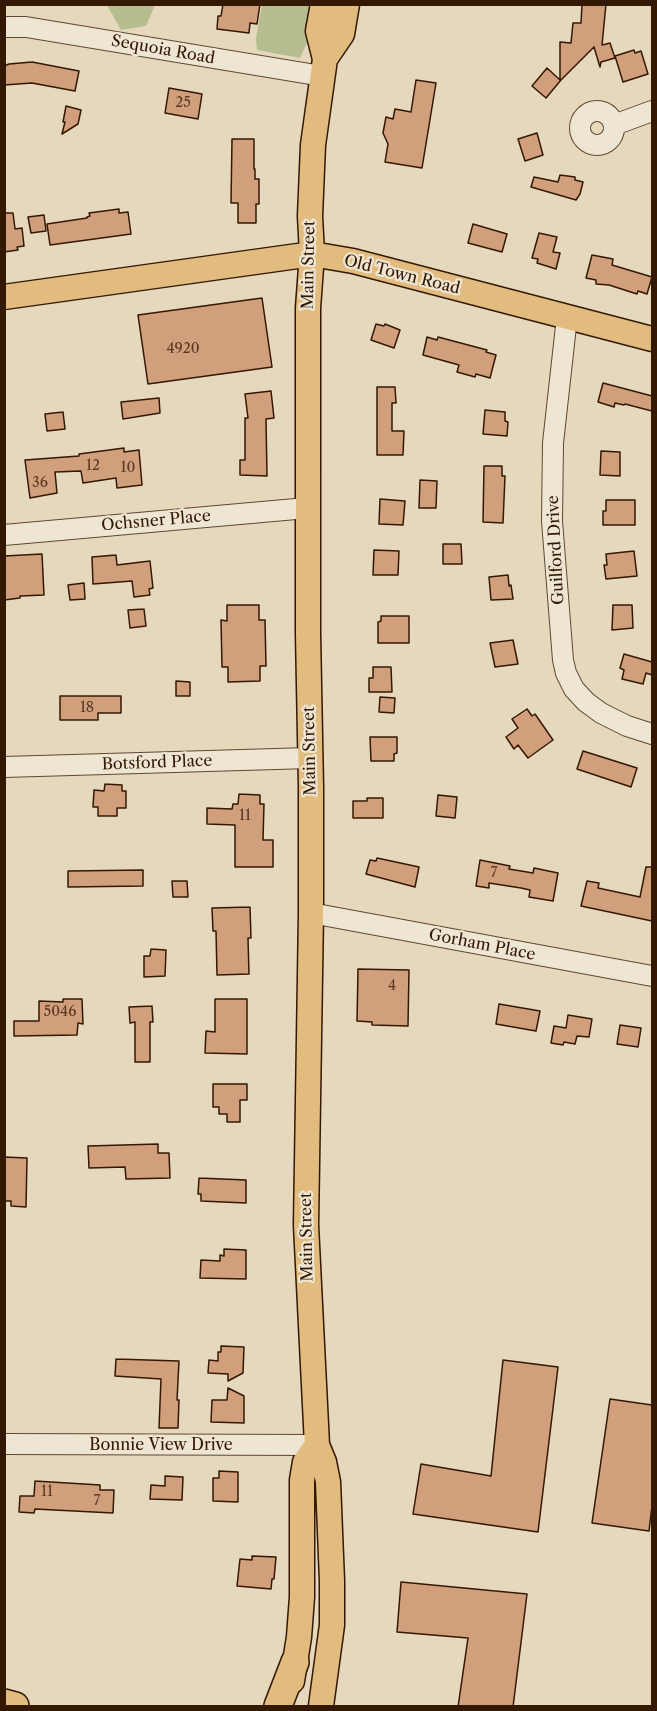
<!DOCTYPE html>
<html>
<head>
<meta charset="utf-8">
<style>
	body { margin:0 }
	#map { position:relative; width:657px; height:1711px; overflow:hidden; background:#e5d8bc; font-family:"Libre Caslon Text",serif }
	canvas { display:block }
	.frame { position:absolute; inset:0; border:6px solid #331803; pointer-events:none }
</style>
</head>
<body>
<div id="map">
<canvas width="657" height="1711"></canvas>
<div class="frame"></div>
</div>
<script>
const ctx = document.querySelector('canvas').getContext('2d');
ctx.lineJoin = 'round';
function paint(path, color) {
  ctx.fillStyle = color;
  ctx.fill(path, 'evenodd');
}
function poly(rows) {
  const path = new Path2D();
  for (const r of rows) {
    if (r.length === 3) {
      path.moveTo(r[0] + r[2], r[1]);
      path.arc(r[0], r[1], r[2], 0, 2 * Math.PI);
      continue;
    }
    path.moveTo(r[0], r[1]);
    for (let i = 2; i < r.length; i += 2) path.lineTo(r[i], r[i + 1]);
  }
  return path;
}
function strokePath(path, color, width, dash) {
  ctx.strokeStyle = color;
  ctx.lineWidth = width;
  ctx.lineCap = dash ? 'butt' : 'round';
  ctx.setLineDash(dash || []);
  ctx.stroke(path);
}
function write(font, color, halo, rows, align = 'center') {
  ctx.font = font + ' "Libre Caslon Text",serif';
  ctx.lineWidth = 4.5;
  ctx.setLineDash([]);
  ctx.textBaseline = 'middle';
  ctx.strokeStyle = halo;
  ctx.fillStyle = color;
  for (const [text, x, y, turn = 0] of rows) {
    ctx.save();
    ctx.translate(x, y);
    ctx.rotate((+turn || 0) * Math.PI / 180);
    ctx.textAlign = isNaN(turn) ? turn : align;
    if (halo) ctx.strokeText(text, 0, 0);
    ctx.fillText(text, 0, 0);
    ctx.restore();
  }
}
paint(poly([
	[107,5,155,5,146,26,121,30],
	[262,5,313,5,307,43,300,58,257,50,256,38]
]), '#b6be8f');
const building = poly([
	[223,4,260,4,257,24,250,23,249,33,217,29,218,16,221,16,223,4],
	[582,4,606,4,602,45,610,43,615,58,601,62,600,67,594,47,561,80,546,98,532,86,547,68,560,80,560,42,571,43,573,23,581,23,582,4],
	[634,50,635,53,641,51,648,74,623,82,615,56,634,50],
	[32,62,79,71,75,91,32,83,4,85,4,66,9,64,32,62],
	[416,80,436,83,422,168,385,162,388,144,383,133,386,117,393,119,395,109,411,112,416,80],
	[169,88,202,94,198,119,165,113,169,88],
	[66,106,81,110,78,124,62,134,65,122,63,122,66,106],
	[537,133,543,155,525,161,518,139,537,133],
	[232,139,254,139,254,169,255,169,255,179,259,179,259,204,256,204,256,223,238,223,238,203,231,203,232,139],
	[560,175,575,177,575,180,583,182,580,194,576,200,531,187,534,177,558,182,560,175],
	[119,209,119,213,128,212,131,234,50,245,47,224,87,218,87,217,90,216,89,213,119,209],
	[4,213,13,213,15,229,22,228,24,246,17,247,18,250,4,252,4,213],
	[44,215,46,231,31,233,28,217,44,215],
	[473,224,507,234,502,252,468,243,473,224],
	[539,233,557,237,553,252,560,253,556,269,537,263,538,259,532,258,539,233],
	[592,255,613,259,612,265,652,277,647,294,638,291,637,294,609,285,596,284,596,280,586,278,592,255],
	[262,298,272,367,148,384,138,315,262,298],
	[376,324,384,326,385,324,400,330,394,348,371,340,376,324],
	[427,337,437,340,438,337,487,350,486,352,496,355,490,378,476,374,475,377,457,372,459,365,423,355,427,337],
	[603,383,652,396,652,411,625,404,624,405,615,403,614,407,598,402,603,383],
	[377,387,395,387,396,403,392,403,392,431,404,431,403,455,377,455,377,387],
	[271,391,274,418,266,419,267,476,240,475,240,460,245,460,245,418,248,418,245,394,271,391],
	[159,398,160,413,123,419,121,402,159,398],
	[485,410,505,412,505,421,508,422,507,436,483,434,485,410],
	[63,412,65,429,47,431,45,414,63,412],
	[124,448,124,452,139,450,142,485,117,488,116,478,83,483,81,471,55,472,57,493,30,498,25,460,79,456,79,454,124,448],
	[601,451,620,452,620,476,600,475,601,451],
	[484,466,502,466,502,476,505,476,503,523,483,522,484,466],
	[420,480,437,481,436,508,419,508,420,480],
	[380,499,405,501,403,525,379,524,380,499],
	[606,500,635,500,635,525,603,525,603,511,606,511,606,500],
	[443,544,461,544,462,564,443,564,443,544],
	[374,550,399,551,398,575,373,575,374,550],
	[634,551,637,576,606,579,604,565,607,565,606,554,634,551],
	[42,554,44,595,20,596,20,598,4,600,4,556,42,554],
	[116,555,117,565,150,561,153,588,149,589,150,595,134,597,132,581,93,584,92,557,116,555],
	[508,575,509,586,511,585,513,599,491,600,489,577,508,575],
	[84,583,85,599,70,600,68,585,84,583],
	[227,605,259,605,259,620,265,620,266,666,260,666,260,681,228,682,228,667,222,667,221,620,227,621,227,605],
	[613,605,632,605,633,628,612,630,613,605],
	[144,609,146,626,130,628,128,610,144,609],
	[381,616,409,616,409,643,378,643,378,622,381,621,381,616],
	[513,640,518,664,495,667,490,643,513,640],
	[624,654,652,662,652,675,646,673,643,684,622,679,624,670,620,668,624,654],
	[373,667,391,667,392,692,369,692,369,678,373,678,373,667],
	[176,681,190,682,190,696,176,696,176,681],
	[60,696,121,696,121,713,98,713,98,720,60,720,60,696],
	[380,697,395,698,394,713,379,712,380,697],
	[527,709,532,716,535,714,553,740,528,758,518,745,514,749,506,737,518,728,512,719,527,709],
	[370,737,397,737,397,753,394,754,394,761,371,761,370,737],
	[583,751,637,768,631,787,577,769,583,751],
	[105,784,122,785,122,791,126,791,126,808,117,808,117,816,98,816,98,807,93,807,94,790,104,791,105,784],
	[239,794,260,795,260,804,264,804,263,840,273,840,273,867,235,867,235,825,207,824,207,808,232,809,233,804,238,804,239,794],
	[438,795,457,797,455,818,436,816,438,795],
	[367,798,383,798,383,818,353,818,353,801,367,801,367,798],
	[377,858,419,867,415,887,366,874,370,860,376,861,377,858],
	[480,860,510,866,509,869,533,873,534,868,558,873,553,901,529,897,530,890,521,888,489,883,489,888,476,886,480,860],
	[646,867,652,867,652,921,581,906,587,881,599,883,598,888,640,897,646,867],
	[143,870,143,886,68,887,68,871,143,870],
	[172,881,187,881,188,897,173,897,172,881],
	[250,907,251,938,248,938,249,974,217,975,216,931,213,931,212,908,250,907],
	[151,949,166,950,165,976,144,977,144,956,150,956,151,949],
	[358,969,409,970,408,1026,372,1025,372,1022,357,1021,358,969],
	[63,999,82,999,83,1024,78,1023,77,1035,14,1036,14,1021,39,1021,39,1001,63,1002,63,999],
	[215,999,247,999,247,1054,205,1053,206,1031,215,1032,215,999],
	[499,1004,540,1011,536,1031,496,1024,499,1004],
	[152,1006,153,1022,150,1022,150,1062,135,1062,135,1022,130,1023,129,1007,152,1006],
	[568,1015,592,1019,589,1037,577,1036,575,1044,564,1042,563,1045,551,1043,554,1026,566,1028,568,1015],
	[620,1025,641,1028,638,1047,617,1044,620,1025],
	[213,1084,247,1084,247,1100,240,1100,240,1122,227,1122,227,1114,219,1114,219,1107,213,1107,213,1084],
	[158,1144,158,1153,169,1153,170,1178,126,1179,125,1167,89,1168,88,1146,158,1144],
	[4,1157,27,1158,26,1207,11,1206,11,1201,4,1201,4,1157],
	[199,1178,246,1180,246,1203,201,1201,201,1194,198,1194,199,1178],
	[224,1249,246,1250,246,1279,200,1278,201,1260,220,1261,220,1255,224,1256,224,1249],
	[221,1346,244,1347,243,1373,228,1381,228,1374,208,1373,209,1360,218,1361,218,1352,221,1352,221,1346],
	[116,1359,179,1361,177,1400,179,1400,178,1428,159,1428,161,1379,115,1376,116,1359],
	[503,1360,558,1367,538,1532,413,1514,421,1464,491,1476,503,1360],
	[228,1388,244,1396,244,1423,211,1422,212,1400,227,1400,228,1388],
	[610,1399,652,1405,652,1506,649,1531,592,1523,610,1399],
	[219,1471,238,1472,238,1502,213,1501,213,1478,219,1478,219,1471],
	[165,1476,183,1477,182,1500,150,1499,151,1485,165,1486,165,1476],
	[35,1481,100,1485,100,1490,114,1490,113,1513,35,1509,34,1513,19,1512,20,1496,34,1496,35,1481],
	[252,1556,276,1557,274,1579,272,1579,271,1589,237,1586,240,1559,252,1560,252,1556],
	[401,1582,527,1594,513,1707,458,1707,468,1638,397,1632,401,1582]
]);
paint(building, '#d29f7d');
strokePath(building, '#331803', 1.5);
const minor = poly([
	[4,27,26,27,322,76],
	[597,128,17],
	[614,125,652,111],
	[567,317,553,443,552,521,563,660,566,673,574,689,586,702,601,713,627,726,652,734],
	[4,535,307,508],
	[4,767,310,758],
	[311,913,652,976],
	[4,1444,317,1445]
]);
const major = poly([
	[323,4,318,31,325,59],
	[4,297,312,254,353,261,652,339],
	[292,1681,299,1637,302,1597,302,1480,305,1462,317,1445],
	[321,1706,332,1625,332,1581,328,1482,324,1462,317,1445,306,1225,311,913,311,788,308,633,308,308,312,254,310,216,313,145,325,59,342,34,347,4]
]);
const highway = poly([
	[4,1703,15,1706],
	[278,1706,295,1662]
]);
strokePath(minor, '#604831', 22);
strokePath(major, '#331803', 27);
strokePath(highway, '#331803', 30);
strokePath(minor, '#eee6d3', 20);
strokePath(major, '#e2bc7e', 24);
strokePath(highway, '#e2bc7e', 27);
write('14px', '#5b3a22', null, [
	["25",183,103],
	["4920",183,349],
	["12",93,466],
	["10",128,468],
	["36",40,483],
	["18",87,708],
	["11",245,816],
	["7",494,873],
	["4",392,986],
	["5046",60,1012],
	["11",47,1492],
	["7",97,1501]
]);
write('16px', '#331803', '#eee6d3', [
	["Sequoia Road",163,50,10],
	["Main Street",309,265,-89],
	["Old Town Road",402,275,14],
	["Ochsner Place",156,521,-5],
	["Guilford Drive",556,550,-93],
	["Main Street",310,751,-91],
	["Botsford Place",157,763,-2],
	["Gorham Place",482,945,11],
	["Main Street",307,1237,-91],
	["Bonnie View Drive",161,1445]
]);
</script>
</body>
</html>
